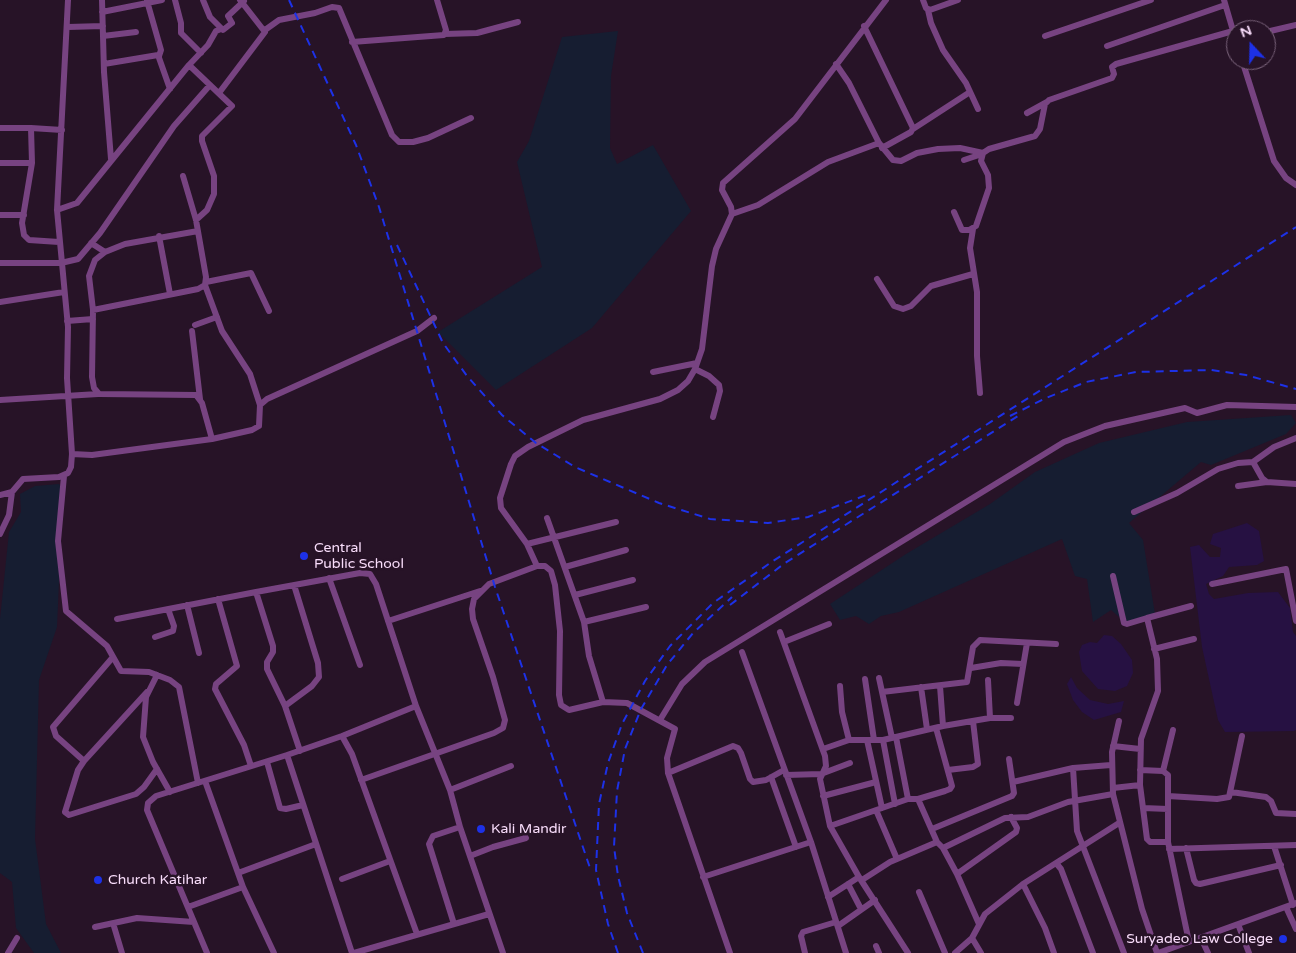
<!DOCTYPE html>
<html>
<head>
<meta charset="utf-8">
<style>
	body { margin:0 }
	#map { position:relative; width:1296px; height:953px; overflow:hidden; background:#271327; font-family:"Varela Round",sans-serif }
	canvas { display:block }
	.north { position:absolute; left:1226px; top:20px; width:50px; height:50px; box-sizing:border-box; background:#271327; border:1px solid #7b647c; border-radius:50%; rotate:339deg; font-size:14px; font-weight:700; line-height:20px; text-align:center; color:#f9ddfb }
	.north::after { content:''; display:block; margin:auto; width:18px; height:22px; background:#1d31e7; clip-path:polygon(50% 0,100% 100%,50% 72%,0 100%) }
</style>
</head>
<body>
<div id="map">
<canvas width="1296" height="953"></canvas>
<div class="north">N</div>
</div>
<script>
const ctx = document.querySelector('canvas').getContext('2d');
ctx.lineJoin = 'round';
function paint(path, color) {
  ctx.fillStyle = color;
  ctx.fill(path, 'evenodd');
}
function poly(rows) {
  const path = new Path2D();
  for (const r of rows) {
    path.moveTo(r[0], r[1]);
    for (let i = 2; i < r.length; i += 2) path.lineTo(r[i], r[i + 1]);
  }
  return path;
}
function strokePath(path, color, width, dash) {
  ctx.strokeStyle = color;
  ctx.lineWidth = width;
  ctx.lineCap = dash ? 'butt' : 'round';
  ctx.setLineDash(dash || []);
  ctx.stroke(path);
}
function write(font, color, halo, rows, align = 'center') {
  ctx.font = font + ' "Varela Round",sans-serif';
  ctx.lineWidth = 5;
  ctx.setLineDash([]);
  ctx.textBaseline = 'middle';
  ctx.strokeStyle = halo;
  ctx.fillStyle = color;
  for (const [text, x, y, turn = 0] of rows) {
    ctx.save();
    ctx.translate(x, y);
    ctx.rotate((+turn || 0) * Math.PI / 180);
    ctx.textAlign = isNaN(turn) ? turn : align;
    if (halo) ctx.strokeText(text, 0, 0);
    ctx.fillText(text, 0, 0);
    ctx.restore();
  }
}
paint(poly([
	[618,31,611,76,610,148,617,164,653,145,691,211,592,328,496,390,438,332,542,267,517,162,529,141,562,37],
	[1291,415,1296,423,1286,434,1211,465,1201,462,1129,523,1143,540,1155,614,1125,622,1111,610,1093,622,1087,579,1075,576,1062,539,899,612,881,616,869,624,856,616,840,620,830,604,906,554,990,504,1035,472,1099,443,1187,422],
	[59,484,63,490,57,627,39,680,35,839,46,924,61,953,34,953,16,928,12,882,0,873,0,619,9,532,21,512,20,494,35,486]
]), '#161d31');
paint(poly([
	[1247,523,1259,531,1264,561,1257,565,1229,567,1223,576,1206,584,1209,594,1214,599,1248,593,1278,592,1290,608,1293,632,1296,636,1296,730,1294,731,1225,732,1218,720,1202,647,1190,547,1199,545,1210,557,1220,557,1221,548,1210,544,1213,534],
	[1104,635,1112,636,1121,644,1132,660,1133,673,1127,686,1115,691,1098,689,1082,671,1079,652,1082,645,1090,642,1097,643],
	[1071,677,1077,688,1090,700,1108,704,1124,701,1121,712,1094,720,1082,712,1073,700,1067,684]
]), '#261142');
strokePath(poly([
	[102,0,104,72,111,159],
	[175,0,181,23,181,33,201,53],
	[203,0,210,17,223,30,232,23,228,16,244,1],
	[923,0,926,8,930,10,958,0],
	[1224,0,1236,41],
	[147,1,161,50,159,56],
	[928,10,931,23,943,50,966,83,978,109],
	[102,12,162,0],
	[864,26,913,128,911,132,882,148],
	[68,27,103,26],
	[265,30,279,20,315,13,332,7,339,8,392,135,399,142,413,142,428,138,471,118],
	[1266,32,1296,25],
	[445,34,477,33,518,22],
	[103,36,136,32],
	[1045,36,1151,0],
	[352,42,444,35,446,30,437,0],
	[1107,46,1225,5],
	[1242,60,1274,161,1286,178,1296,185],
	[104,64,158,55,170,89],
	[836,64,849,83,879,143,893,160,901,161,917,153,938,149,960,148,983,153],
	[189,65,232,106,202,136,202,141,214,176,214,194,207,210,196,220],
	[219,93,265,32,240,0],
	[1027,113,1047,102],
	[0,128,31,128],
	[913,129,970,92],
	[964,160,982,154],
	[0,163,32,163],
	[57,210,77,203,189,65,208,45,216,31,221,29],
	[954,212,962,230,969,230,976,226,989,188,988,175,981,161,983,153,989,149,1035,136,1040,129,1045,104,1049,100,1112,78,1114,74,1112,67,1116,64,1233,31],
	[732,214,758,205,828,162,879,143],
	[0,215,24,215],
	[973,229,970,248,977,292,977,356,980,393],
	[198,231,125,244,105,252,95,260,89,276,93,310,92,377,94,388,99,394,196,395,202,403,212,439],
	[159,236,170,294],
	[59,242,29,240,24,235,22,223,32,163,31,128,62,130],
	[91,243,105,252],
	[0,263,61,263,78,259,100,233,174,126,210,85],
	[877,279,894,306,903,309,911,306,931,286,973,274],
	[206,282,251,273,269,311],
	[205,285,222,331,250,374,260,405],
	[0,302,64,292],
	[93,310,198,289,205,285,206,277,196,220,183,176],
	[67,321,93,319],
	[195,325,217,317],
	[192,331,200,399],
	[695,369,709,376,719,385,720,391,713,417],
	[653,372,697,363],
	[0,400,98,394],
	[1296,438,1274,447,1253,462,1262,478,1267,482,1296,484],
	[72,454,92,455,212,439,252,430,259,426,260,405,267,399,417,331,434,318],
	[64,476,58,541,66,611,107,646,121,671,149,672,170,680,179,687,198,783],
	[1238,486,1267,482],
	[0,495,12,492,23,479,59,477,68,473,71,467,72,454,67,378,68,327,57,210,68,0],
	[1134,512,1177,493,1218,469,1238,463,1253,462],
	[547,518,584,622,589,656,603,702],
	[0,534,9,515,12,492],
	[527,544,616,522],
	[537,566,545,566,551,571,555,585,560,631,559,695,561,705,569,710,603,702,627,703,675,729,667,758,668,773,730,953],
	[565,567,626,550],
	[1113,576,1124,623,1127,624,1147,618,1157,659,1158,691,1141,739,1140,785,1147,839,1150,842,1168,842],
	[329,578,360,665],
	[1212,584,1286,569,1296,621],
	[256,592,360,573,370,574,376,584,416,706],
	[575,595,633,580],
	[218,599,237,666,216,684,215,689,244,745,251,766],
	[187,605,199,653],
	[1147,618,1191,606],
	[117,619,256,592,273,646,273,652,267,662,267,669,285,706,300,751],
	[388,621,480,591],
	[584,622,646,607],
	[780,632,825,756,826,766,820,779,830,826,859,877,908,953],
	[155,637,173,631,174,626,168,609],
	[784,642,829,624],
	[1154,649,1194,639],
	[742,652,811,842,846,953],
	[971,668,1001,663,1023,664],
	[157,675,146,697,143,737,153,762,170,792],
	[879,678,892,738],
	[865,679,874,740],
	[988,680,990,718],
	[840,686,842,712,849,740],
	[940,686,943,726],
	[921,687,927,729],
	[147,692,84,761,78,770,65,812,69,815,136,794,144,787,157,769],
	[882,692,967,682,973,647,980,640,1056,644],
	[1017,703,1027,643],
	[285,706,312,686,319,677,318,663,294,585],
	[660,720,682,684,705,662,1064,442,1105,426,1185,408,1197,413,1227,405,1296,407],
	[342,736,352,754,417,934],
	[896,737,908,799],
	[867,740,882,808],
	[883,740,895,804],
	[1113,746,1140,749],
	[823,749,849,740,883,740,943,726,990,718,1011,718],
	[287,755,342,736,416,706,450,790,460,827,503,953],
	[84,761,56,736,53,727,113,657],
	[267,762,280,808,286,809,303,805],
	[1073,768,1077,831,1124,953],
	[948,770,973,767,978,764,973,721],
	[1140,770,1163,771,1168,775,1168,842,1189,942],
	[1163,771,1173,730],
	[668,773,733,746,738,748,741,753,750,779,753,782,766,780,784,770],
	[786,775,821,774,850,763],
	[771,777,796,847],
	[361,780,494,733,503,728,505,720,493,677,473,619,472,609,474,599,489,584,537,566,527,544,501,508,500,498,511,464,515,456,528,447,583,420,660,399,678,390,688,381,695,369,702,349,712,266,716,249,732,214,731,207,722,190,723,183,795,119,886,0],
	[1013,782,1073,768,1111,765],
	[1113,788,1140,785],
	[450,790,511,766],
	[1231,792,1266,797,1271,801,1276,813,1296,814],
	[1113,794,1112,752,1119,721],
	[823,796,876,782],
	[1168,796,1217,799,1229,797,1242,736],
	[918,799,945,791,950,789,952,786,936,728],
	[1143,808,1168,809],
	[876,810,897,859],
	[830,826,908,799,918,799,937,842,943,848,957,874,979,924],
	[932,829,1012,796,1014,793,1009,759],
	[1274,846,1293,905],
	[943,848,1005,818,1028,817,1068,802,1113,794,1142,909,1157,953],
	[1186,848,1194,880,1196,883,1200,884,1281,865],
	[1169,849,1296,845],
	[470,856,493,847,526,838],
	[1056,863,1119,823],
	[238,873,316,844],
	[957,874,1016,832,1017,828,1011,817],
	[703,877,811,842],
	[342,879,390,861],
	[862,880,890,862,937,842],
	[848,884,861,909],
	[1023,884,1045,928,1054,953],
	[243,887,274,953],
	[919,892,945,953],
	[828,897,859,877],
	[188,907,243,887,205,781],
	[1286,907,1296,929],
	[113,923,122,953],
	[454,924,429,844,433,836,460,827],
	[1238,924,1249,953],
	[838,926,875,900],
	[95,927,137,918,194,922],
	[972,938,981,953],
	[1201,938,1208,953],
	[876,946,879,953],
	[8,953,17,938],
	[207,953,147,810,148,803,156,796,287,755,352,953],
	[354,953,489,914],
	[805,953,801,936,803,932,836,922],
	[955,953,972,938,985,914,1023,884,1056,863,1061,869,1093,953],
	[1158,953,1296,903]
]), '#774381', 6);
strokePath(poly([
	[289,0,356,145,379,207,495,587,591,871],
	[397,245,443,343,467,376,502,415,536,443,575,467,659,503,710,519,768,523,808,517,869,494],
	[1010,416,1046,398,1086,382,1136,372,1211,370,1246,375,1296,389],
	[730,605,785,563,1018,416],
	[618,953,608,924,596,870,599,804,608,763,622,724,645,681,670,646,713,603,773,561,1296,227],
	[643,953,627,913,618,876,614,847,617,791,625,749,641,709,667,665,693,633,732,597]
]), '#1d31e7', 2, [8, 6]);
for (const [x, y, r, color] of [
	[304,556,5,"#1d31e7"],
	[481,829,5,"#1d31e7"],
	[98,880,5,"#1d31e7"],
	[1283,939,5,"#1d31e7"]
]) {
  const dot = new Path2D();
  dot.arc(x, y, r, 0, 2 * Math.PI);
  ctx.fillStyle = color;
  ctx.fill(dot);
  strokePath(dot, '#271327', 2);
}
write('14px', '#f9ddfb', '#271327', [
	["Central",314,548],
	["Public School",314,564],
	["Kali Mandir",491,829],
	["Church Katihar",108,880],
	["Suryadeo Law College",1273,939,"right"]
], 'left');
</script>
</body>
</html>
